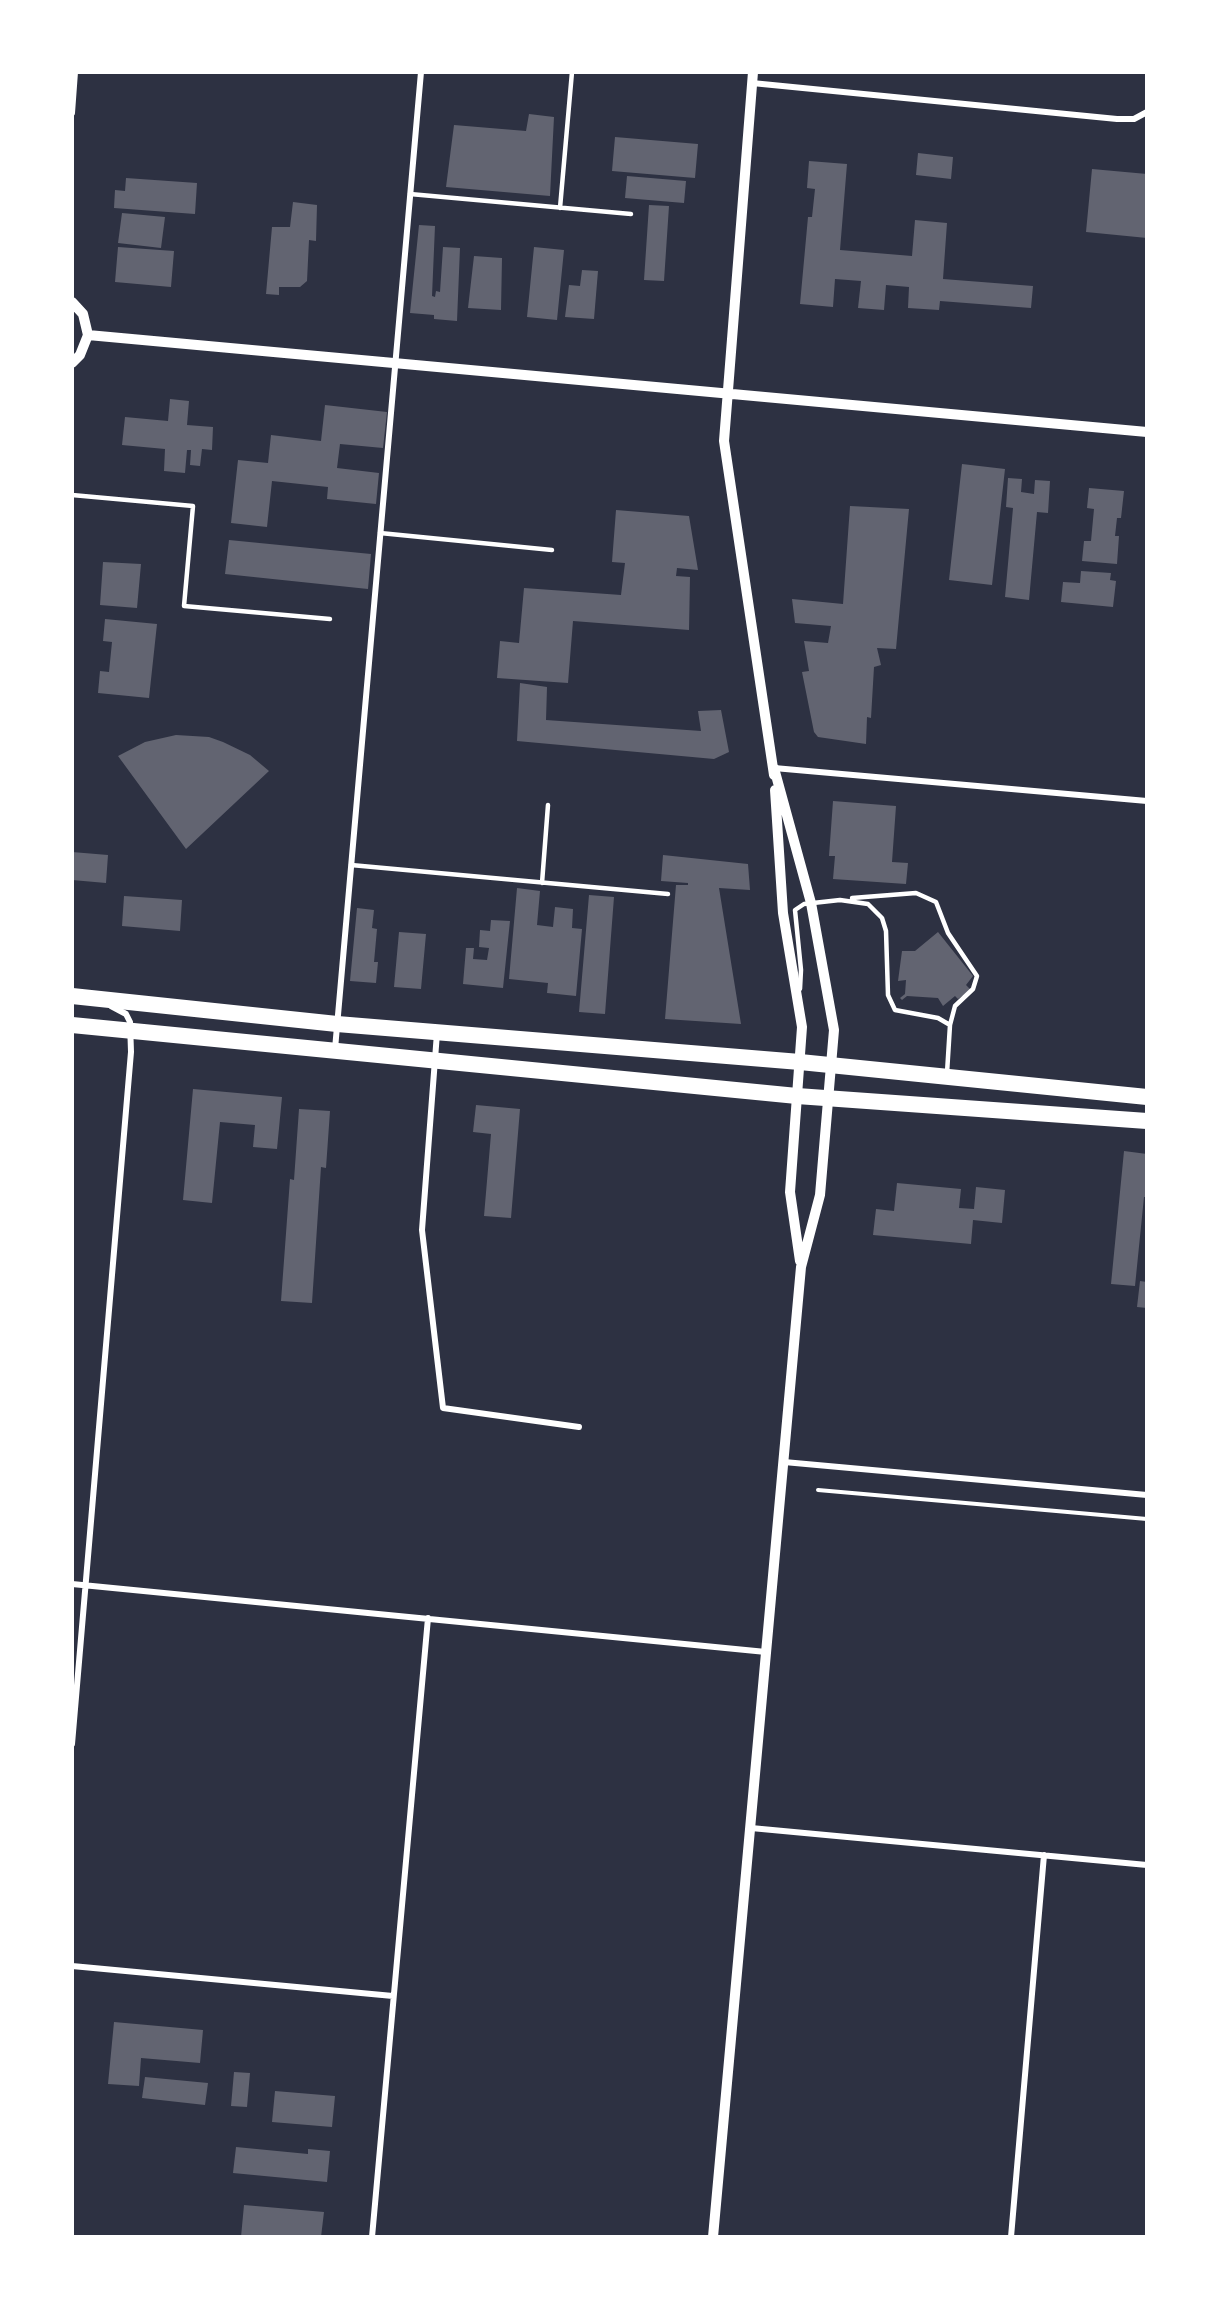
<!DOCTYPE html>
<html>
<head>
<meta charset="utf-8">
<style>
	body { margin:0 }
	#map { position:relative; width:1219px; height:2309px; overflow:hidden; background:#2d3142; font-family:"Archivo Narrow",sans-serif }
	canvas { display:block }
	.frame { position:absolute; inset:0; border:74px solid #fff; pointer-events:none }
</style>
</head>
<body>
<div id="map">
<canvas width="1219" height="2309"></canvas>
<div class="frame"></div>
</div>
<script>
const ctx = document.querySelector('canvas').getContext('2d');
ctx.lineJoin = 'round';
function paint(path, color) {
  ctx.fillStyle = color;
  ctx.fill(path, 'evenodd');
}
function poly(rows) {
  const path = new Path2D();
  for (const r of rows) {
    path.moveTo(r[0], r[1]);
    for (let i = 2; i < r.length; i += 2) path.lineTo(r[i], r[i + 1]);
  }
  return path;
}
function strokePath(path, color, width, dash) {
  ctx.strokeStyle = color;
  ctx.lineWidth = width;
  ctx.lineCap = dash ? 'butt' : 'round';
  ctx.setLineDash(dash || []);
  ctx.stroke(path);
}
paint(poly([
	[529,114,554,117,550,196,446,187,454,125,526,131],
	[615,137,698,144,695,178,612,171],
	[918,153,953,157,951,179,916,175],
	[809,161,847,164,840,250,912,256,915,220,947,223,943,279,1033,286,1031,308,940,301,939,310,908,308,909,287,886,285,884,310,858,308,861,281,835,279,833,307,800,304,808,217,812,217,815,189,807,188],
	[1092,169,1147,174,1147,238,1086,232],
	[627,176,686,181,684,203,625,198],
	[126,178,197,183,195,214,114,208,115,190,125,191],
	[293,202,317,205,316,241,309,240,307,281,300,287,279,287,279,295,266,294,272,227,290,227],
	[649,205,669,206,664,281,644,280],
	[122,213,165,217,161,248,118,243],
	[419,225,435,226,432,296,435,297,436,291,440,292,443,247,460,248,457,321,434,319,434,315,410,313],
	[118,247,174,251,171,287,115,282],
	[534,247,564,250,557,320,527,317],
	[474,256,502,258,501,310,468,308],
	[582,270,598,271,594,319,565,317,569,285,580,286],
	[170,399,189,401,187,425,213,427,212,450,202,449,200,466,190,465,191,450,187,450,185,473,164,471,165,449,122,445,125,417,168,421],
	[325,405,387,412,383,448,340,444,337,468,379,473,376,504,327,499,328,487,272,481,267,527,231,523,238,460,268,463,271,435,321,441],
	[962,464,1005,469,992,585,949,580],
	[1008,478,1022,479,1021,492,1034,494,1035,480,1050,481,1048,513,1037,512,1029,600,1005,597,1013,508,1006,507],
	[1089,488,1124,491,1121,518,1117,518,1115,536,1119,536,1117,564,1082,561,1084,541,1091,541,1094,509,1087,508],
	[850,506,909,509,896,649,877,648,881,665,874,667,871,718,867,717,866,744,818,737,814,732,802,672,809,671,804,641,828,643,831,626,795,623,792,599,843,604],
	[616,510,689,516,698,570,677,568,676,576,690,577,689,630,573,621,568,683,497,678,500,641,519,643,524,588,621,595,625,563,612,562],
	[229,540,371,554,368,589,225,574],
	[103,562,141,564,137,608,100,605],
	[1081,571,1111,573,1110,580,1116,581,1113,607,1061,602,1063,582,1080,583],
	[105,619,157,624,149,698,98,693,100,671,109,672,112,642,103,641],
	[520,683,547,687,546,720,701,731,698,711,721,710,729,752,714,759,517,741],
	[176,735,209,737,223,742,250,755,269,771,186,849,118,756,145,742],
	[833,801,896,806,892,862,908,863,906,884,833,879,835,856,829,856],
	[72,852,108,855,106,883,72,880],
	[663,855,748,864,750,890,719,888,741,1024,665,1019,676,885,688,885,688,883,661,881],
	[517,888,540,891,537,925,553,927,555,907,573,909,572,928,582,929,576,996,547,993,548,983,509,979],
	[589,895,614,897,605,1014,579,1012],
	[124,896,182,900,180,931,122,926],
	[357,908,374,910,372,928,377,929,374,962,378,962,376,983,350,981],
	[491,920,510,921,503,988,463,984,466,948,474,948,473,959,487,960,489,948,479,947,480,930,490,931],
	[399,932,426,934,421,989,394,987],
	[938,932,973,976,966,985,971,990,958,999,955,996,943,1006,938,998,907,996,902,1000,900,998,905,994,906,980,898,981,902,951,915,951],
	[193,1089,282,1097,277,1149,253,1147,255,1125,220,1122,212,1203,183,1200],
	[476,1105,520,1109,511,1218,484,1216,491,1134,473,1132],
	[299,1109,330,1111,326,1168,321,1167,312,1303,281,1301,290,1179,294,1180],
	[1124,1151,1147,1154,1147,1197,1144,1197,1135,1286,1111,1284],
	[897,1183,961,1189,959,1208,974,1209,976,1187,1005,1190,1002,1223,973,1220,971,1244,873,1235,876,1209,894,1211],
	[1140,1281,1147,1282,1147,1308,1137,1307],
	[114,2022,203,2030,200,2063,141,2058,139,2086,108,2084],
	[234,2072,250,2073,247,2107,231,2106],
	[145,2077,208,2083,205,2105,142,2098],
	[275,2091,335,2096,332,2127,272,2122],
	[236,2147,308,2154,308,2149,330,2151,327,2182,233,2173],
	[244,2205,324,2212,321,2237,268,2235,268,2237,241,2237]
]), '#626471');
strokePath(poly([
	[818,1490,1147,1519]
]), '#fff', 4);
strokePath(poly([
	[410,194,631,214],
	[560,208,572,72],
	[72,495,193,506,184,606,330,619],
	[380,533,552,550],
	[351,865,668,894],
	[542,883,548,805],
	[852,898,916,893,936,902,948,933,977,976,973,989,955,1006,950,1025],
	[800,989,801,970,795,910,804,904,840,900,868,904,882,918,886,931,888,995,895,1010,938,1018,950,1025,947,1073]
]), '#fff', 4.5);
strokePath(poly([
	[752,83,1117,119,1134,119,1147,112],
	[72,113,75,72],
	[774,768,1147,801],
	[437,1033,422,1230,443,1408,579,1427],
	[335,1049,421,72],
	[784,1462,1147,1495],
	[72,1584,766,1652],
	[72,1744,131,1052,130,1022,126,1014,111,1006],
	[751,1828,1147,1865],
	[72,1966,393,1996],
	[372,2237,428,1618],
	[1011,2237,1044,1855]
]), '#fff', 6);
strokePath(poly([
	[753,72,724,441,774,775],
	[72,302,83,314,88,335,80,355,72,363],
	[88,335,1147,432],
	[775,790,783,913,802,1027,790,1192,800,1261],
	[713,2237,801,1267,820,1195,834,1030,811,903,774,768]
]), '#fff', 10);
strokePath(poly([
	[72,996,337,1024,800,1062,1147,1097],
	[72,1025,797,1096,1147,1121]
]), '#fff', 16);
</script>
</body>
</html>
